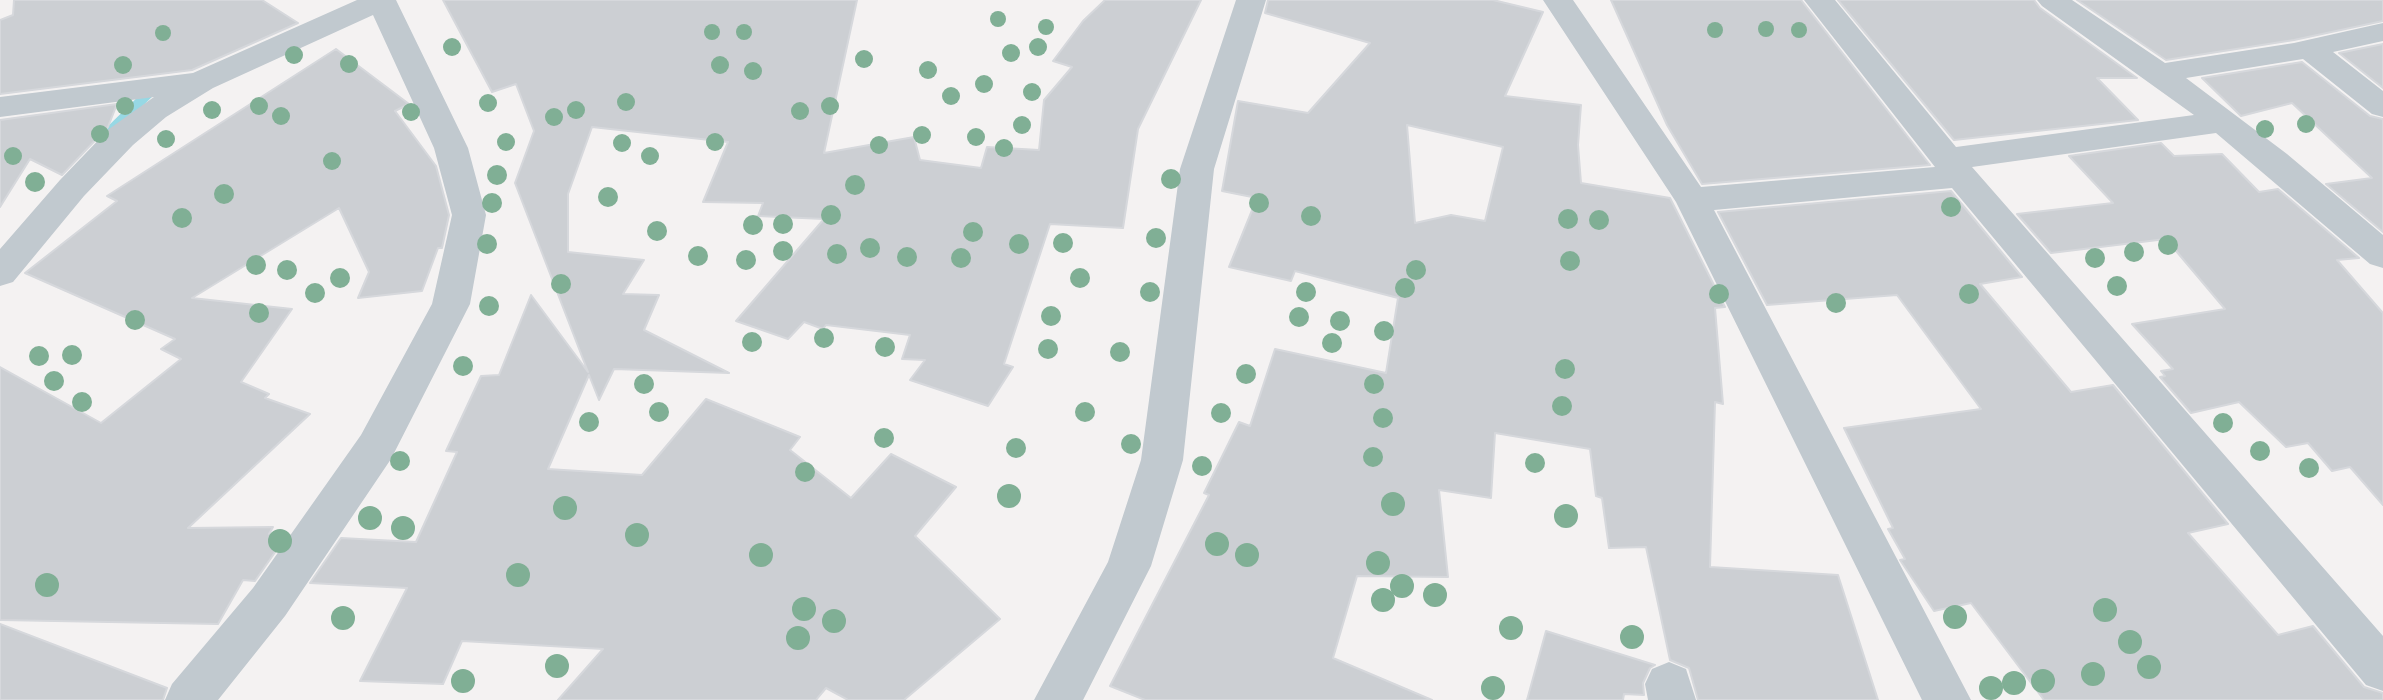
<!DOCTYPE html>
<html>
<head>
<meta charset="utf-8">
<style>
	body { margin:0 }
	canvas { display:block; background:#f4f2f2 }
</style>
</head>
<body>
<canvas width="2383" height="700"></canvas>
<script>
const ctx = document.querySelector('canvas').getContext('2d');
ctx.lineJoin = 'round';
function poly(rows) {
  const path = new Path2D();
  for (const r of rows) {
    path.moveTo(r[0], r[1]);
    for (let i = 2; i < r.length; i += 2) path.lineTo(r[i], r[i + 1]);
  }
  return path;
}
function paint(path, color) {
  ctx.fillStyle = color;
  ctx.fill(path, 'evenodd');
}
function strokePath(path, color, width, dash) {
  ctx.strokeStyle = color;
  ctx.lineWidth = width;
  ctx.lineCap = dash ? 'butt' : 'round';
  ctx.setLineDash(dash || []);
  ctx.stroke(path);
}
paint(poly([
	[155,83,159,84,159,90,108,140,100,140,98,137,100,134,151,84,155,83]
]), '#97d8e4');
const building = poly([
	[14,0,262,0,298,23,192,70,0,94,0,20,13,15,14,0],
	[443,0,857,0,824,153,914,137,920,160,981,168,987,147,1039,150,1044,100,1072,67,1053,61,1083,21,1105,0,1201,0,1138,129,1123,228,1050,224,1004,364,1013,367,988,406,910,380,925,360,902,359,910,335,826,325,823,329,804,322,788,339,736,321,824,219,758,216,763,203,703,202,728,142,592,127,568,194,568,252,644,260,623,294,659,295,644,330,729,373,614,369,599,400,589,375,548,469,642,475,706,399,800,437,790,450,851,498,891,454,956,487,915,536,1000,619,904,700,848,700,826,688,816,700,558,700,603,649,462,641,443,684,360,681,407,588,310,583,341,538,416,542,457,452,446,451,481,376,499,375,531,295,588,372,515,183,534,131,516,84,492,92,443,0],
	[1268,0,1493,0,1543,12,1505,96,1581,105,1578,145,1581,183,1670,198,1725,307,1715,308,1723,404,1715,402,1710,567,1838,575,1878,700,1698,700,1689,668,1670,660,1646,547,1609,548,1602,498,1596,496,1590,449,1495,433,1491,498,1439,490,1448,577,1357,576,1333,658,1432,700,1145,700,1110,686,1209,495,1204,493,1239,422,1250,426,1275,349,1386,373,1398,298,1295,271,1291,281,1229,267,1257,198,1222,191,1238,101,1308,113,1370,43,1265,13,1268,0],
	[1407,125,1503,147,1485,221,1451,215,1415,223,1407,125],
	[1611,0,1801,0,1930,165,1702,184,1667,125,1611,0],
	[1838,0,2034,0,2040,8,2137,78,2097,78,2138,120,1954,140,1838,0],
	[2077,0,2383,0,2383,21,2294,40,2166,60,2077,0],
	[2383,44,2383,88,2339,53,2383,44],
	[336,49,409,104,395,111,436,166,449,215,442,248,438,248,422,291,358,298,369,272,339,208,192,298,292,309,241,382,269,394,265,398,310,414,188,528,273,527,269,534,287,535,255,581,243,580,218,624,0,620,0,367,101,423,181,359,161,349,175,339,25,273,117,201,107,196,336,49],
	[2302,62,2370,116,2383,119,2383,232,2326,184,2372,178,2292,103,2241,116,2202,78,2302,62],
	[117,104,108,127,62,175,30,159,0,207,0,120,117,104],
	[2161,143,2174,156,2222,154,2259,192,2278,189,2359,258,2337,260,2383,313,2383,505,2350,467,2332,471,2308,443,2286,447,2239,402,2191,413,2160,377,2165,376,2161,371,2173,369,2132,324,2225,309,2166,239,2051,253,2017,214,2113,203,2069,156,2161,143],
	[1951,191,2022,277,1980,284,2071,392,2113,385,2228,524,2188,533,2278,635,2313,626,2364,687,2383,693,2383,700,2044,700,1971,603,1934,611,1900,560,1905,559,1888,529,1893,528,1844,428,1981,409,1897,295,1767,305,1718,212,1951,191],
	[0,624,167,688,163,700,0,700,0,624],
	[1546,631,1655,665,1650,668,1643,683,1644,695,1624,694,1623,700,1527,700,1546,631]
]);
paint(building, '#cccfd3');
strokePath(building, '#d6d8dc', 2);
paint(poly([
	[357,0,396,0,468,148,486,215,470,304,391,459,285,616,218,700,165,700,172,684,253,588,361,435,432,304,452,215,434,148,373,15,213,88,166,117,133,145,84,196,13,282,0,286,0,249,60,180,109,129,154,97,0,117,0,97,193,73,357,0],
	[1236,0,1266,0,1214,169,1183,460,1151,566,1083,700,1034,700,1108,562,1141,460,1180,169,1236,0],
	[1543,0,1573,0,1701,187,1935,167,1804,0,1835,0,1956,147,2194,115,2042,6,2037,0,2072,0,2165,63,2294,43,2383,23,2383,41,2333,52,2383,91,2383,117,2372,114,2303,59,2186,78,2287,154,2383,235,2383,268,2370,264,2216,133,1972,167,2383,636,2383,691,2366,685,1952,188,1714,210,1971,700,1922,700,1676,202,1543,0],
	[1669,662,1686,669,1696,700,1648,700,1645,684,1652,669,1669,662]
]), '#c1c9cf');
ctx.fillStyle = '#80af95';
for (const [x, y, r] of [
	[998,19,8],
	[1046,27,8],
	[1766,29,8],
	[1715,30,8],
	[1799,30,8],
	[712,32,8],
	[744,32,8],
	[163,33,8],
	[452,47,9],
	[1038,47,9],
	[1011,53,9],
	[294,55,9],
	[864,59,9],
	[349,64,9],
	[123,65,9],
	[720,65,9],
	[928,70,9],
	[753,71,9],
	[984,84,9],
	[1032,92,9],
	[951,96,9],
	[626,102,9],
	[488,103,9],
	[125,106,9],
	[259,106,9],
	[830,106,9],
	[212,110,9],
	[576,110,9],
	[800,111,9],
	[411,112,9],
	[281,116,9],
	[554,117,9],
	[2306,124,9],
	[1022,125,9],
	[2265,129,9],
	[100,134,9],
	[922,135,9],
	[976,137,9],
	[166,139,9],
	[506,142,9],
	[715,142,9],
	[622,143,9],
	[879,145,9],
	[1004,148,9],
	[13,156,9],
	[650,156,9],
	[332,161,9],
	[497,175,10],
	[1171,179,10],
	[35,182,10],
	[855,185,10],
	[224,194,10],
	[608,197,10],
	[492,203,10],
	[1259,203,10],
	[1951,207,10],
	[831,215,10],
	[1311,216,10],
	[182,218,10],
	[1568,219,10],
	[1599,220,10],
	[783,224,10],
	[753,225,10],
	[657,231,10],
	[973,232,10],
	[1156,238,10],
	[1063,243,10],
	[487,244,10],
	[1019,244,10],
	[2168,245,10],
	[870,248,10],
	[783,251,10],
	[2134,252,10],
	[837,254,10],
	[698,256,10],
	[907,257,10],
	[961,258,10],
	[2095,258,10],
	[746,260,10],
	[1570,261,10],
	[256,265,10],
	[287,270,10],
	[1416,270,10],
	[340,278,10],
	[1080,278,10],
	[561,284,10],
	[2117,286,10],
	[1405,288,10],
	[1150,292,10],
	[1306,292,10],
	[315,293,10],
	[1719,294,10],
	[1969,294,10],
	[1836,303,10],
	[489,306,10],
	[259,313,10],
	[1051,316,10],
	[1299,317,10],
	[135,320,10],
	[1340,321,10],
	[1384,331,10],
	[824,338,10],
	[752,342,10],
	[1332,343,10],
	[885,347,10],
	[1048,349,10],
	[1120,352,10],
	[72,355,10],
	[39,356,10],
	[463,366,10],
	[1565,369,10],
	[1246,374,10],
	[54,381,10],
	[644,384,10],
	[1374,384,10],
	[82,402,10],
	[1562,406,10],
	[659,412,10],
	[1085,412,10],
	[1221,413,10],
	[1383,418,10],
	[589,422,10],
	[2223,423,10],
	[884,438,10],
	[1131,444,10],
	[1016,448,10],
	[2260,451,10],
	[1373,457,10],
	[400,461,10],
	[1535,463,10],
	[1202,466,10],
	[2309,468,10],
	[805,472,10],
	[1009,496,12],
	[1393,504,12],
	[565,508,12],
	[1566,516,12],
	[370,518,12],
	[403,528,12],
	[637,535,12],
	[280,541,12],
	[1217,544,12],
	[761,555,12],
	[1247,555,12],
	[1378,563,12],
	[518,575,12],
	[47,585,12],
	[1402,586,12],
	[1435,595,12],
	[1383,600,12],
	[804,609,12],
	[2105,610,12],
	[1955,617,12],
	[343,618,12],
	[834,621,12],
	[1511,628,12],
	[1632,637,12],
	[798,638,12],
	[2130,642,12],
	[557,666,12],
	[2149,667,12],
	[2093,674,12],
	[463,681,12],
	[2043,681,12],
	[2014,683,12],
	[1493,688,12],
	[1991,688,12]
]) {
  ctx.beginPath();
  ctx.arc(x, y, r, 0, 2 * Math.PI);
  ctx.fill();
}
</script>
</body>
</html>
